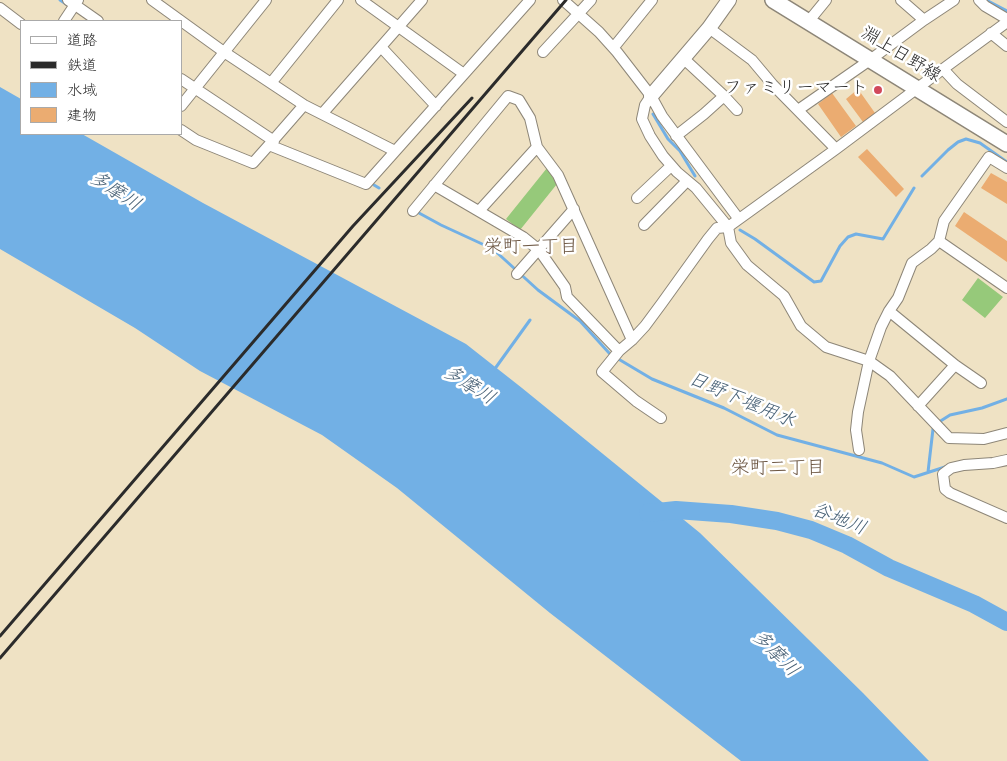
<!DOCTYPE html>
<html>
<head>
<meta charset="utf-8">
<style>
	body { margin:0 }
	#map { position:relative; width:1007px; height:761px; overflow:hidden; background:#efe2c4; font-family:"Indie Flower","Klee One",sans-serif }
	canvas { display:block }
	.legend { position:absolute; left:20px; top:20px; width:162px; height:115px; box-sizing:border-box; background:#fff; border:1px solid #aaa; margin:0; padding:6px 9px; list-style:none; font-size:15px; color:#2b2b2b }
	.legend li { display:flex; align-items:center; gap:10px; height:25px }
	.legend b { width:25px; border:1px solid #aaa }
</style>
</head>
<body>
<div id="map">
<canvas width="1007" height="761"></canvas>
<ul class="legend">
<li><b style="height:6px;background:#fff"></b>道路</li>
<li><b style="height:6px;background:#2b2b2b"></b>鉄道</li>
<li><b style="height:14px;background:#72b0e5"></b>水域</li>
<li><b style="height:14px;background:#ebac71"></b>建物</li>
</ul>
</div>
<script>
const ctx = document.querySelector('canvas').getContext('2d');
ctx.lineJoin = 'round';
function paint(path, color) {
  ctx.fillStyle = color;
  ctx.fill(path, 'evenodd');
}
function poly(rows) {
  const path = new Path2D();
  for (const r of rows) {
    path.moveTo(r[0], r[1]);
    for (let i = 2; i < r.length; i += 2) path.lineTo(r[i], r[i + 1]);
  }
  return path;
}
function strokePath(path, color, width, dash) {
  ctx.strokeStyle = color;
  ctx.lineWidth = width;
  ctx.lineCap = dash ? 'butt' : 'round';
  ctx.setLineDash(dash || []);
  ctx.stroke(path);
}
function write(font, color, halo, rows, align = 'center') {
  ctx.font = font + ' "Indie Flower","Klee One",sans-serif';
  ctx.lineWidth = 5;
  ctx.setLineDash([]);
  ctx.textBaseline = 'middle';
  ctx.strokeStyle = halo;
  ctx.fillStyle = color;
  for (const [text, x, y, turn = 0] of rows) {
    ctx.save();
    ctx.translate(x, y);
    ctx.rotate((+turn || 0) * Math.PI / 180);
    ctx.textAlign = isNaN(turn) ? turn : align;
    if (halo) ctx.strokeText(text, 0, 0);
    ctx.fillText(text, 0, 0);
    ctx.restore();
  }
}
paint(poly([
	[547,168,557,184,520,230,506,219],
	[978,278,1003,297,985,318,962,300]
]), '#96c97a');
paint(poly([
	[0,87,21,99,21,134,82,134,203,203,466,344,522,388,700,533,863,693,929,761,741,761,550,613,397,488,322,435,200,371,135,328,0,249]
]), '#72b0e5');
strokePath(poly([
	[60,0,66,4],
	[986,0,1007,11],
	[653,114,668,139,680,151,695,176],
	[922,176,948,150,958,142,966,139,980,143,1007,162],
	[374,185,379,188],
	[419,213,441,225,493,249,538,290,580,321,610,354,652,379,724,408,777,435,882,463,914,477,948,466],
	[740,230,755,239,814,282,821,281,840,246,848,237,856,234,883,239,914,188],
	[494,370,530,320],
	[928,472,933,429,939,422,950,415,982,408,1007,399]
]), '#72b0e5', 3);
strokePath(poly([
	[648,513,676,510,731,514,777,521,811,530,847,545,889,568,974,604,1007,622]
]), '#72b0e5', 18);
paint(poly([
	[858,89,875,113,863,122,846,99],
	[832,93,856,126,841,137,818,104],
	[867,149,904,189,896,197,858,157],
	[991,173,1007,182,1007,204,981,188],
	[964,212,1007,241,1007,262,955,226]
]), '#ebac71');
const minor = poly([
	[68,0,98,21],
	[152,0,224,52,304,105,395,151],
	[361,0,464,74],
	[563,0,599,32,617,52,651,96,662,116,738,218],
	[901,0,924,20],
	[979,0,985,6,1007,19],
	[0,8,21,24],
	[64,21,78,0],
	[808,22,826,0],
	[1007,22,943,69,836,149,728,227,731,243,747,265,784,296,801,326,826,347,869,361,890,376,949,438,984,439,1007,433],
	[709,28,752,60,773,85,836,149],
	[991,33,1007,46],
	[381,47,436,106],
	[614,47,652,0],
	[543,52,591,0],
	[683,58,724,96,737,110],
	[943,69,957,84,1007,122],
	[181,79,274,141],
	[271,83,338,0],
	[651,96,645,105,642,119,650,136,663,156,677,172,696,188,728,227],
	[181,106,266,0],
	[798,110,870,60,924,20,954,0],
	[322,114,422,0],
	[181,130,196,140,253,163,269,145,366,184,530,0],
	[676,136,704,114,724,96],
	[270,144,304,105],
	[434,185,523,237,539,250,565,287,567,297,619,351],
	[637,198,671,166],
	[413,211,508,96,519,100,530,118,537,147,558,175,632,340],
	[479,211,537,147],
	[644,225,687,181],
	[939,241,1007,288],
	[517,274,574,209],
	[889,311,955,365,981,383],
	[918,406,955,365],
	[661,418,636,401,602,372,619,351,632,340,645,326,662,303,708,239,717,228,728,227],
	[859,450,856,430,858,412,869,361,881,327,889,311,898,298,912,263,931,249,939,241,944,221,989,157,1007,168],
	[1007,460,993,463,964,465,951,468,943,474,945,489,950,493,1007,518]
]);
const tertiary = poly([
	[651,96,709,28,729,0]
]);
const secondary = poly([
	[773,0,1007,144]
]);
strokePath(minor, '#8d8678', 12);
strokePath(tertiary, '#8d8678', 16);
strokePath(secondary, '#8d8678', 18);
strokePath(minor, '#fff', 10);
strokePath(tertiary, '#fff', 14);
strokePath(secondary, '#fff', 15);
strokePath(poly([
	[0,636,353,226,472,98],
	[0,658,566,0]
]), '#2b2b2b', 3);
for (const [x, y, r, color] of [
	[878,90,5,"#d1495b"]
]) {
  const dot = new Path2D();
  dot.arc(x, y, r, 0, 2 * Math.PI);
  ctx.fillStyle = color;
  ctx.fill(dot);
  strokePath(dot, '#fff', 2);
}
write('18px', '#2b2b2b', '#fff', [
	["淵上日野線",900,56,31]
]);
write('18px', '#2b2b2b', '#fff', [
	["ファミリーマート",868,90]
], 'right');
write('italic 19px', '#476075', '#fff', [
	["多摩川",114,193,33],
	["多摩川",468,387,32],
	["日野下堰用水",741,402,23],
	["谷地川",838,521,22],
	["多摩川",774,655,45]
]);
write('19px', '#6e5844', '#fff', [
	["栄町一丁目",531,249],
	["栄町二丁目",778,470]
]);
</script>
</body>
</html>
